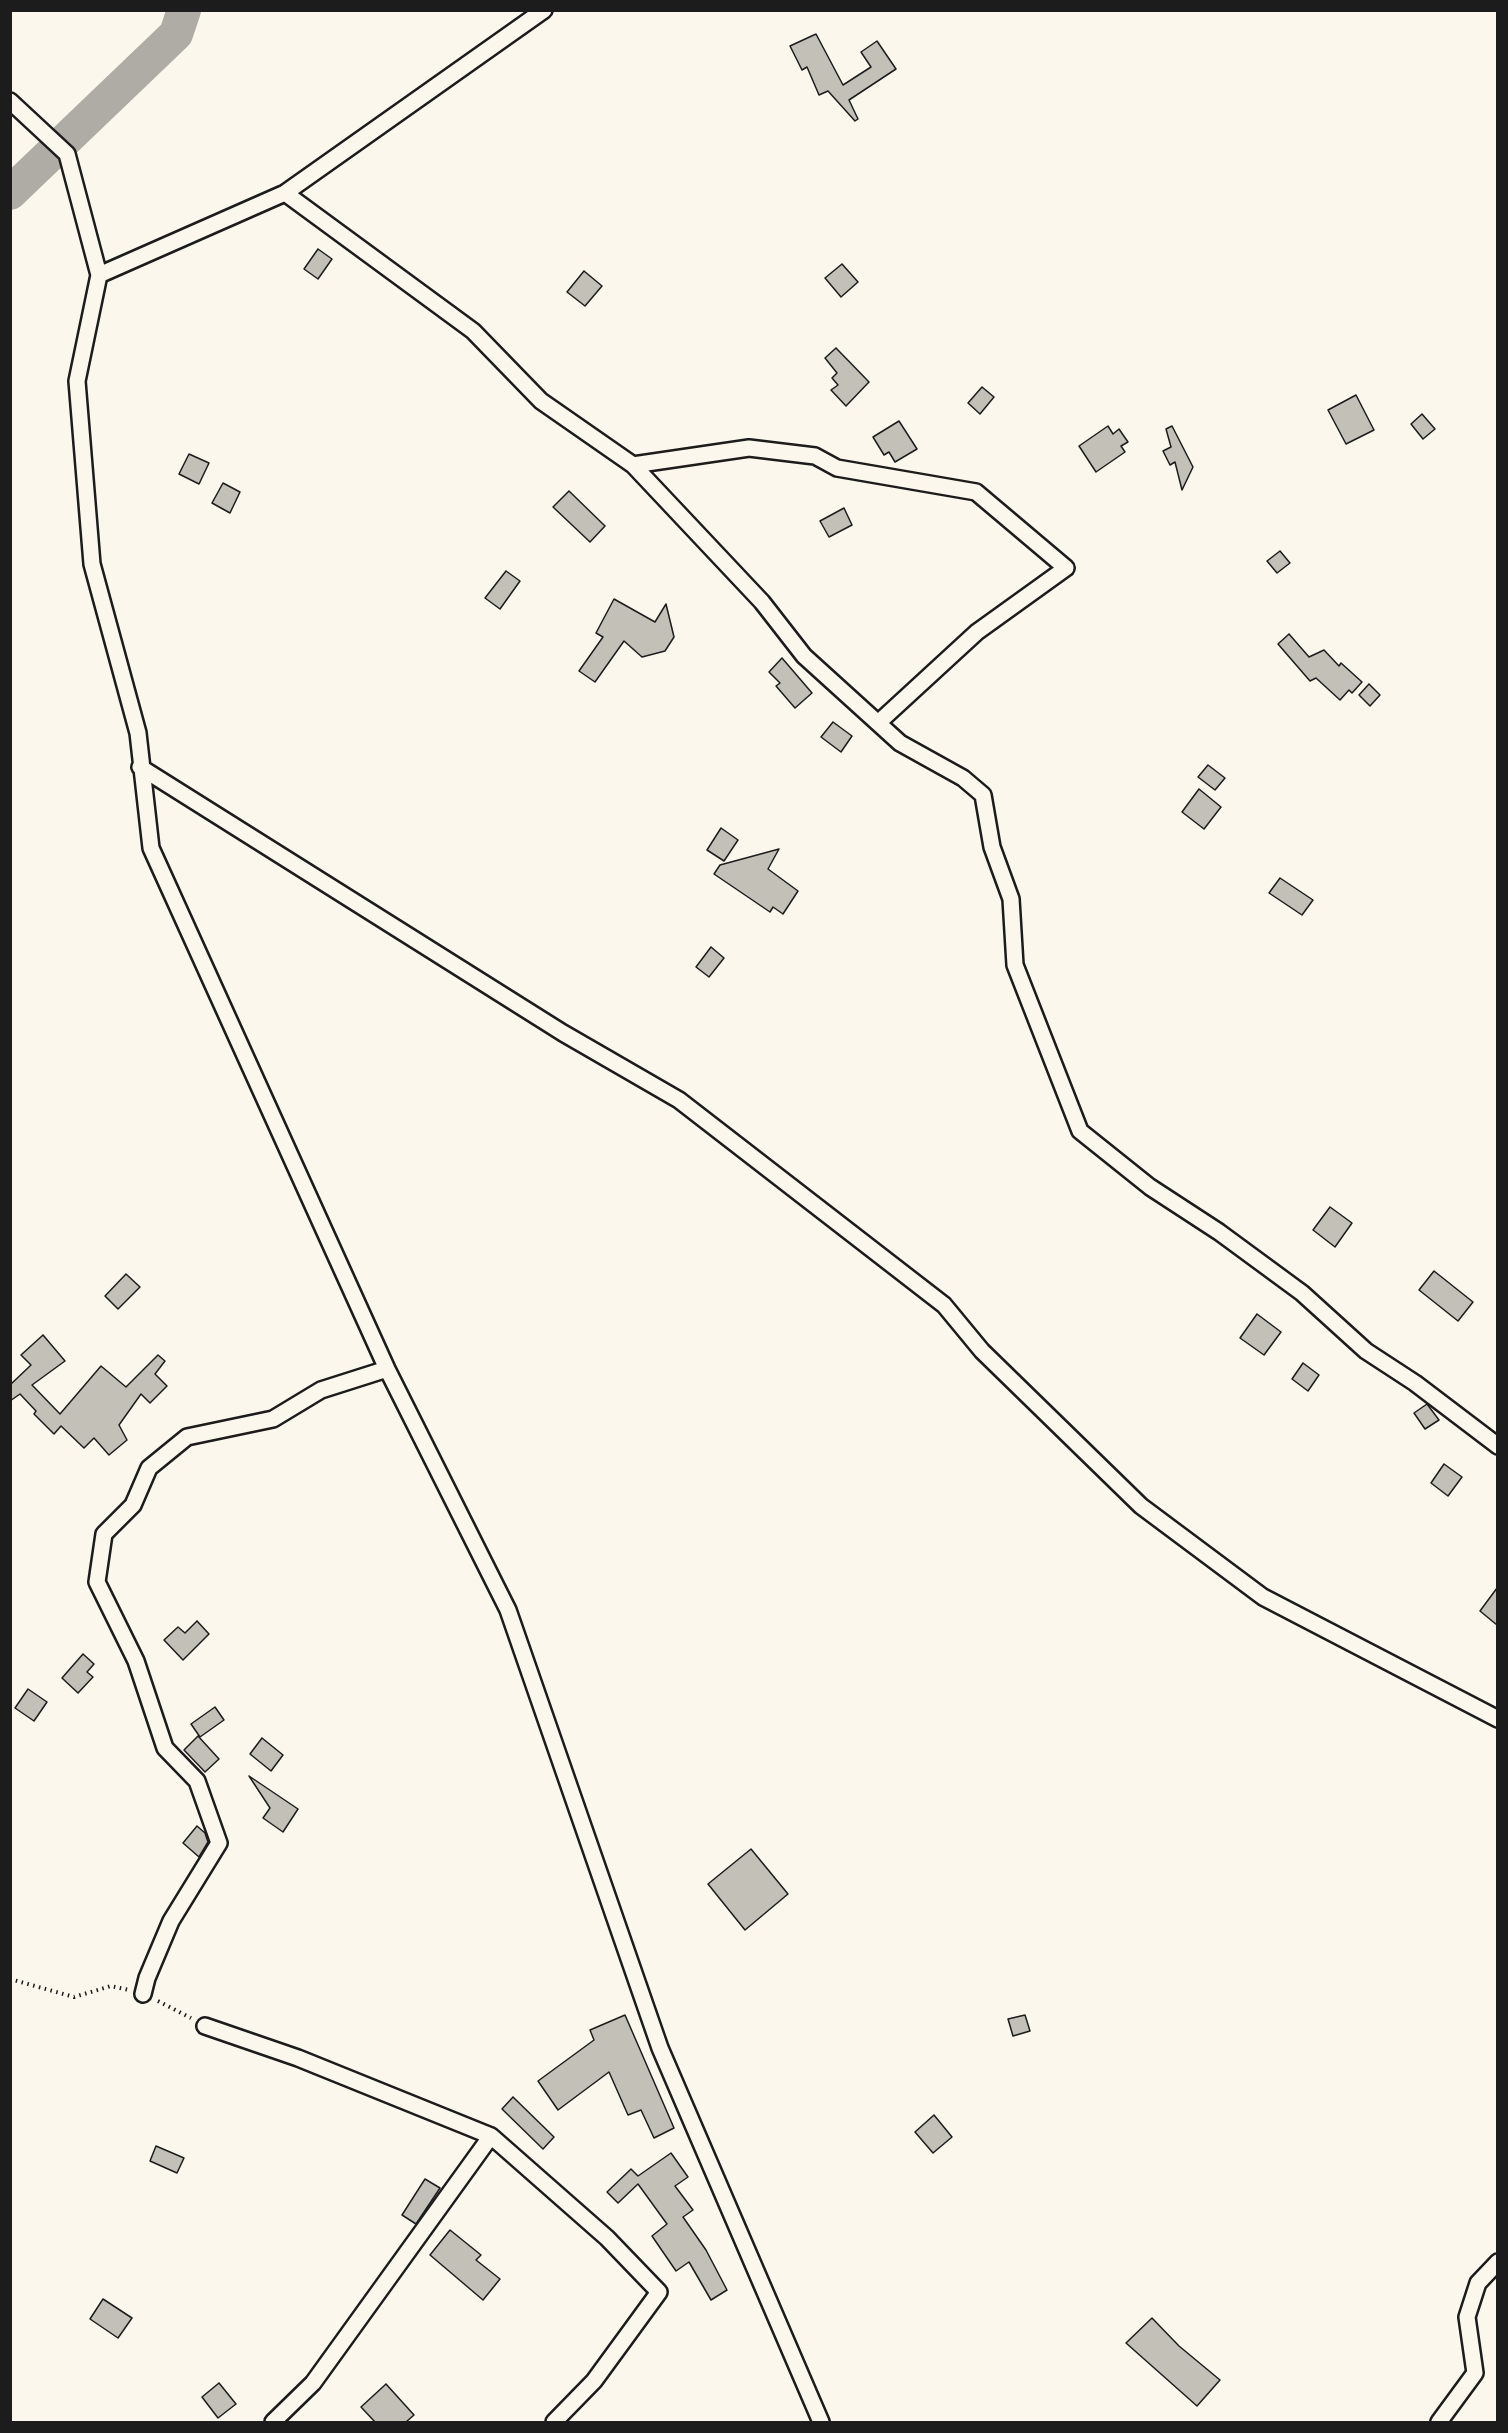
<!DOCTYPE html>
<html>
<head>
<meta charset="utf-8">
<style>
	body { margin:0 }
	#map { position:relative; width:1508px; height:2433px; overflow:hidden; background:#fbf7ec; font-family:"Shantell Sans",sans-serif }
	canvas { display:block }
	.frame { position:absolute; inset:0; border:12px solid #1c1c1c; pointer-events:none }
</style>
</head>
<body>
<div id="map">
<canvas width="1508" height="2433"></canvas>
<div class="frame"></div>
</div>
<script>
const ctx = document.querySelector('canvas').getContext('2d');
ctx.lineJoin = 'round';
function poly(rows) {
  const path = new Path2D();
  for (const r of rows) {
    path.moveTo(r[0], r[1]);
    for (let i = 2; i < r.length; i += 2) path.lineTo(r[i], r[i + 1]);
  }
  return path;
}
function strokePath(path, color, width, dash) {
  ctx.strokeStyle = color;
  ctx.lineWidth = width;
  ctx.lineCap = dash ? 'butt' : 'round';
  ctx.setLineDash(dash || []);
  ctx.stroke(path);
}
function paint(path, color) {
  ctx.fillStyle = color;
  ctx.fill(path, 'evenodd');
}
strokePath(poly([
	[10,193,176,34,184,10]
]), '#afaca5', 34);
const building = poly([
	[816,34,843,85,871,67,861,52,877,41,896,69,849,100,858,119,855,121,828,91,819,95,807,67,802,70,790,46,816,34],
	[318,249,332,259,318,279,304,269,318,249],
	[842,264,858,282,841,297,825,278,842,264],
	[584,271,602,286,585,306,567,292,584,271],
	[836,348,869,382,846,406,831,390,838,385,832,378,837,373,825,358,836,348],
	[982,387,994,397,980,414,968,403,982,387],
	[1356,395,1374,430,1346,444,1328,410,1356,395],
	[1422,414,1435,429,1423,439,1411,424,1422,414],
	[899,421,917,449,895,462,889,452,884,455,873,437,899,421],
	[1108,426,1113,434,1119,429,1128,442,1121,446,1125,452,1096,472,1079,446,1108,426],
	[1172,426,1193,467,1182,490,1175,462,1170,465,1163,451,1171,447,1166,429,1172,426],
	[189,454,209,463,199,484,179,474,189,454],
	[223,483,240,492,230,513,212,503,223,483],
	[569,491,605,526,590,542,553,507,569,491],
	[844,508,852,525,829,537,820,521,844,508],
	[1280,551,1290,563,1277,573,1267,561,1280,551],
	[506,571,520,581,500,609,485,598,506,571],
	[614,599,655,622,666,604,674,637,665,651,642,657,624,641,595,682,579,671,603,637,596,633,614,599],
	[1289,634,1309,657,1324,650,1339,666,1341,663,1362,682,1352,693,1349,690,1340,700,1316,678,1310,681,1278,644,1289,634],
	[782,658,812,693,795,708,776,686,780,683,769,672,782,658],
	[1369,684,1380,695,1370,706,1359,695,1369,684],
	[833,722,852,736,841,752,821,737,833,722],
	[1208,765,1225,778,1215,790,1198,777,1208,765],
	[1199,789,1221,807,1204,829,1182,812,1199,789],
	[721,828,738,840,724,861,707,850,721,828],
	[779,849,768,869,798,891,783,914,773,907,770,912,714,874,720,865,779,849],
	[1280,878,1313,900,1302,915,1269,893,1280,878],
	[711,947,724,958,709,977,696,967,711,947],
	[1330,1207,1352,1223,1335,1247,1313,1230,1330,1207],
	[1434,1271,1473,1302,1458,1321,1419,1290,1434,1271],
	[126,1274,140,1287,118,1309,105,1296,126,1274],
	[1257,1314,1281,1332,1264,1355,1240,1338,1257,1314],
	[43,1335,65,1361,32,1385,60,1414,101,1366,126,1387,158,1355,165,1361,155,1374,167,1386,150,1403,141,1394,119,1425,127,1440,109,1455,94,1438,84,1448,61,1426,54,1434,34,1414,36,1411,20,1394,10,1401,10,1385,31,1365,21,1355,43,1335],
	[1303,1363,1319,1375,1308,1391,1292,1379,1303,1363],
	[1427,1404,1439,1420,1425,1429,1414,1413,1427,1404],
	[1444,1464,1462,1477,1448,1496,1431,1483,1444,1464],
	[1497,1588,1497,1625,1480,1611,1497,1588],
	[197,1621,209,1634,183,1660,164,1640,178,1627,185,1633,197,1621],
	[83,1654,94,1664,87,1672,93,1677,78,1693,62,1678,83,1654],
	[28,1689,47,1702,34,1721,15,1708,28,1689],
	[215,1707,224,1720,200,1737,191,1724,215,1707],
	[198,1736,219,1759,205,1772,184,1750,198,1736],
	[262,1738,283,1755,271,1771,250,1754,262,1738],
	[249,1776,298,1809,283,1832,263,1818,270,1808,249,1776],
	[197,1826,205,1833,208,1842,199,1857,183,1843,197,1826],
	[751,1849,788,1894,745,1930,708,1884,751,1849],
	[625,2015,674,2128,654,2138,641,2110,628,2115,609,2072,558,2110,538,2081,594,2040,590,2030,625,2015],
	[1025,2015,1030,2031,1013,2036,1008,2019,1025,2015],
	[513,2097,554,2137,543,2149,502,2109,513,2097],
	[934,2115,952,2137,933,2153,915,2132,934,2115],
	[156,2146,184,2158,177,2173,150,2161,156,2146],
	[671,2153,688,2177,675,2186,693,2210,683,2217,706,2250,727,2290,711,2300,689,2262,676,2271,652,2236,667,2224,638,2184,618,2203,607,2192,631,2169,638,2176,671,2153],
	[425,2179,440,2188,416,2224,402,2215,425,2179],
	[450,2230,481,2255,476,2260,500,2279,483,2300,430,2255,450,2230],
	[103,2299,132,2318,118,2338,90,2319,103,2299],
	[1152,2318,1179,2346,1220,2380,1197,2406,1126,2343,1152,2318],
	[219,2383,236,2404,218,2418,202,2397,219,2383],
	[386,2384,414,2415,406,2422,375,2422,361,2407,386,2384]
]);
paint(building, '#c3c0b8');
strokePath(building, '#1c1c1c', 1.5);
const street = poly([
	[10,101,67,154,99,275,77,381,92,564,138,733,151,848,387,1369,508,1610,660,2048,821,2422],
	[285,193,473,331,541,401,633,465,762,602,804,656,900,743,963,778,983,795,992,847,1011,899,1015,965,1080,1131,1150,1187,1219,1232,1302,1293,1366,1351,1415,1383,1498,1446],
	[99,275,285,193,544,10],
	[633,465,749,448,815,456,837,468,976,492,1066,568,977,632,878,723],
	[140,767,563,1033,679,1100,944,1305,982,1351,1141,1506,1263,1597,1498,1719],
	[143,1994,147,1978,171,1921,219,1843,197,1781,165,1748,136,1661,97,1582,104,1534,133,1505,149,1468,187,1437,273,1419,321,1390,387,1369],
	[205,2026,298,2058,491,2136,313,2383,273,2422],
	[491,2136,607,2238,659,2292,594,2381,554,2422],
	[1439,2422,1475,2373,1467,2317,1478,2283,1498,2262]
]);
strokePath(street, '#1c1c1c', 20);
strokePath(poly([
	[10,1979,74,1997,111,1986,129,1990],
	[158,2001,191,2018]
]), '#1c1c1c', 4, [1.5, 4.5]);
strokePath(street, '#fbf7ec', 15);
</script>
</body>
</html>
